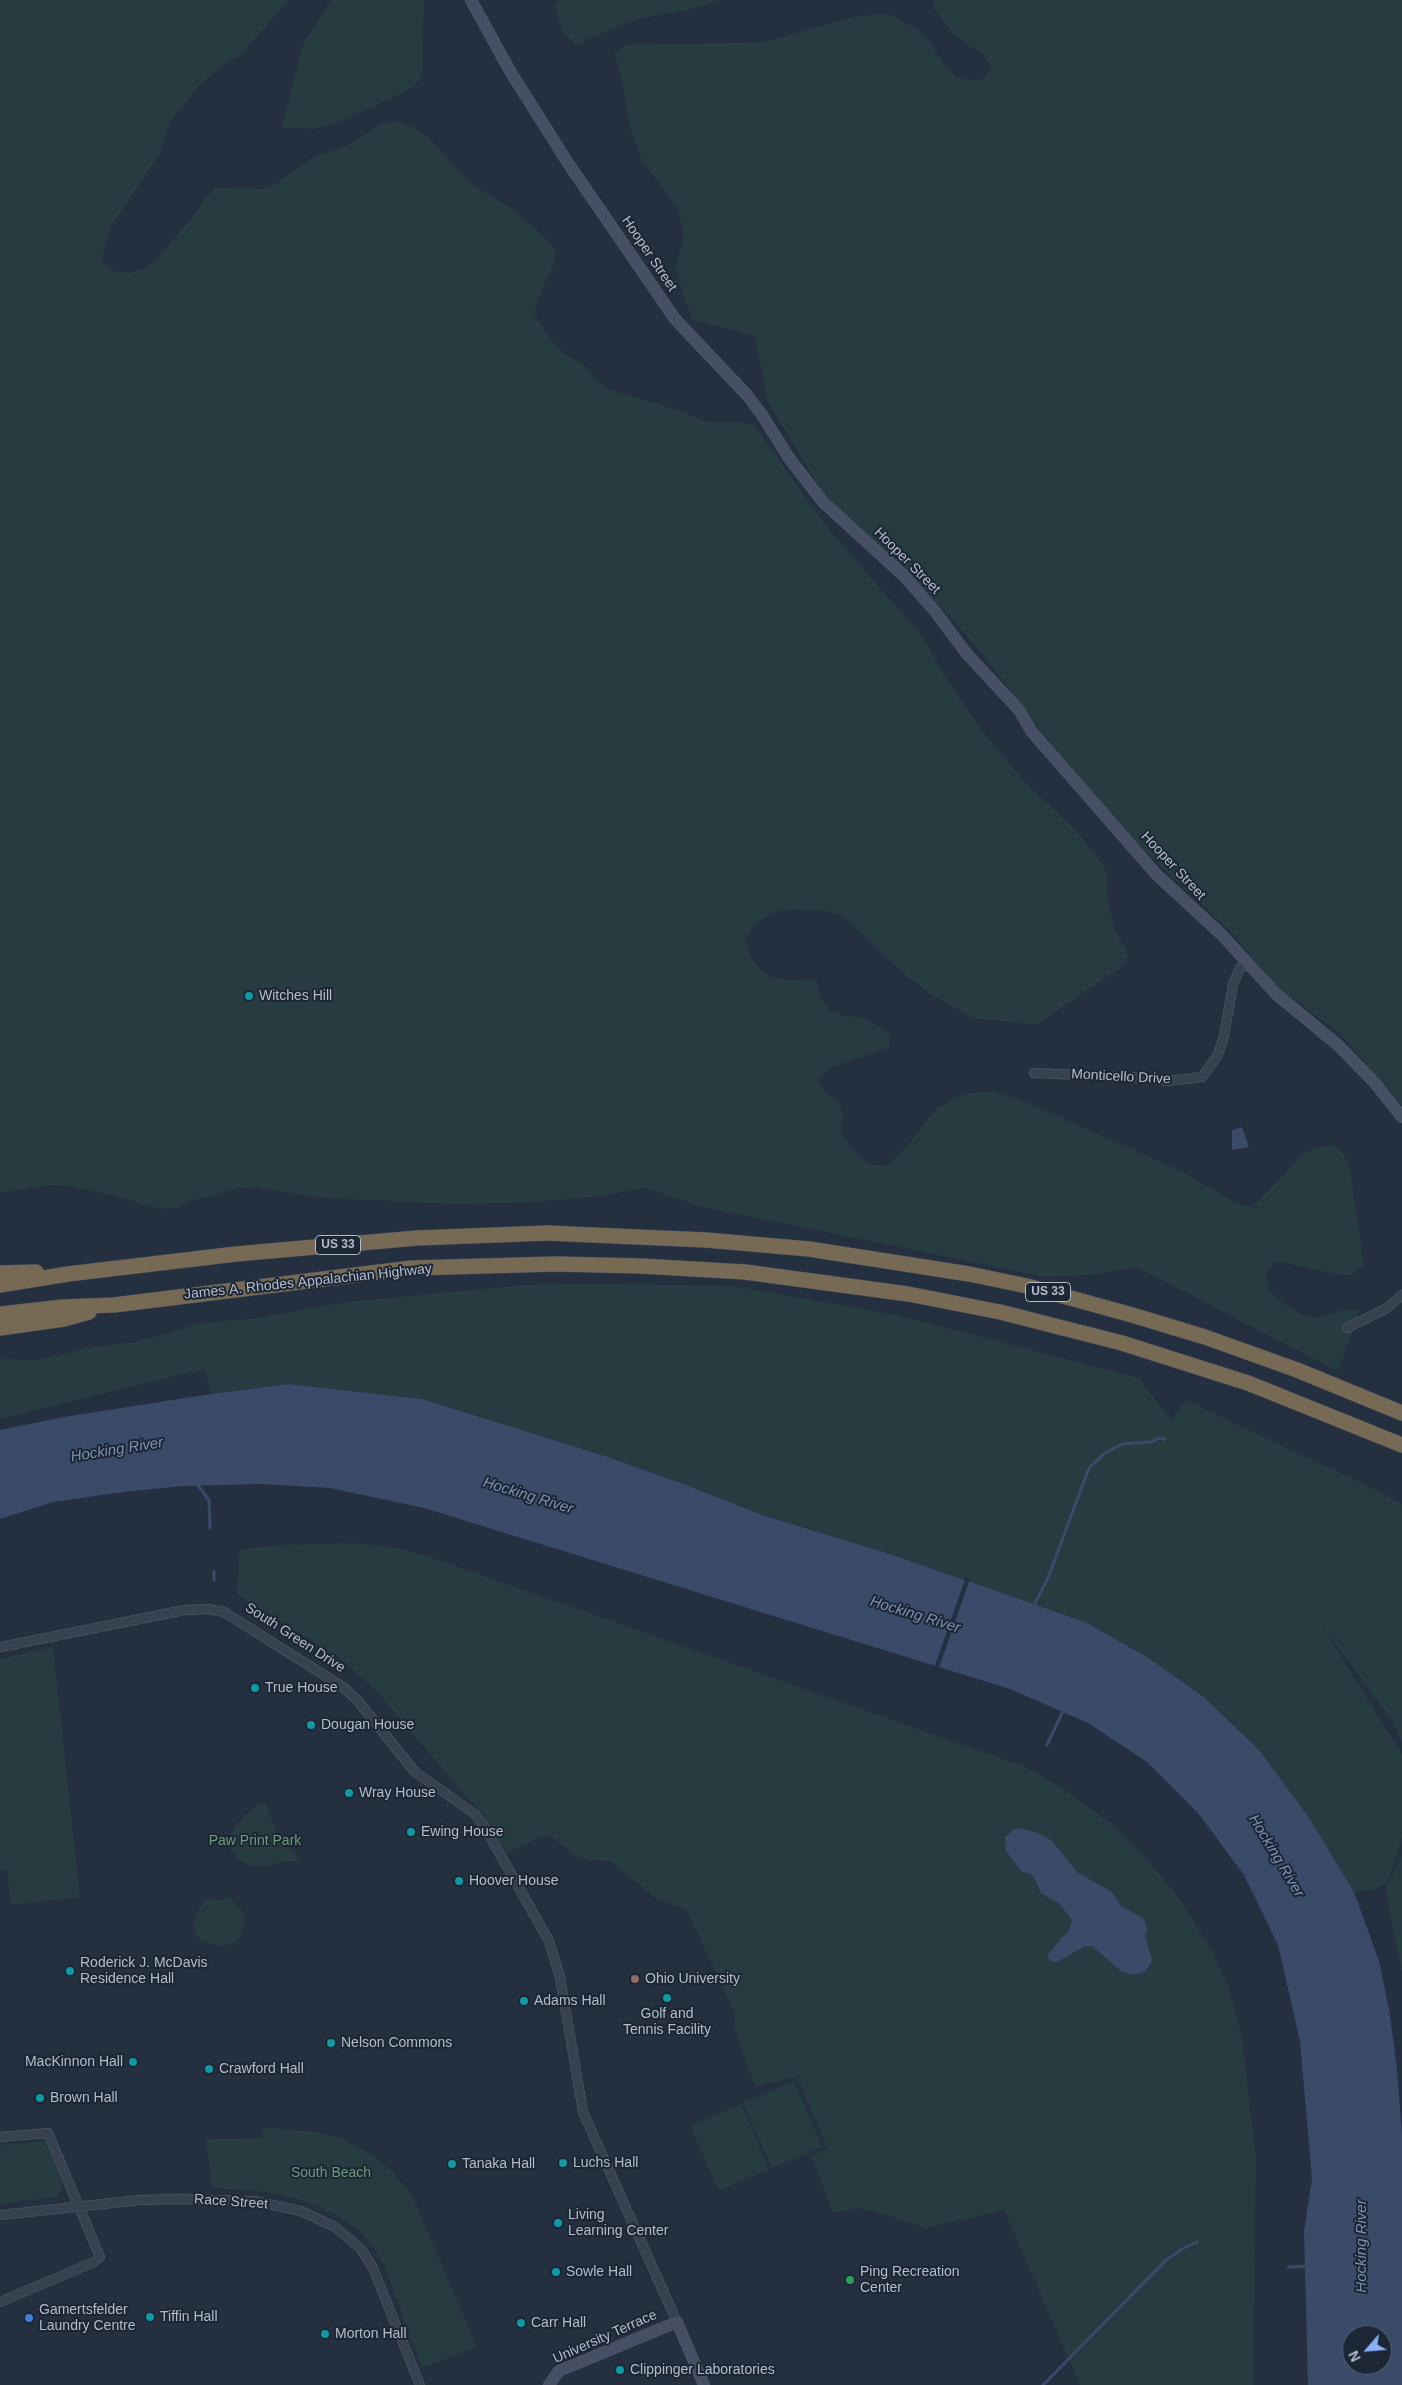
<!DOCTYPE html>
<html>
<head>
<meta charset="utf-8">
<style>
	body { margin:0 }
	#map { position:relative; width:1402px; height:2385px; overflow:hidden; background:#242f40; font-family:Arial,sans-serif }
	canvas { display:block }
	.north { position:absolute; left:1342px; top:2325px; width:50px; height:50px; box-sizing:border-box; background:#1d2635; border:1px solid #596271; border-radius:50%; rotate:243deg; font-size:14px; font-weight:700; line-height:20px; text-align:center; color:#b4bcca }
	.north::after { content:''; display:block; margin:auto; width:18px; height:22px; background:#89b0fb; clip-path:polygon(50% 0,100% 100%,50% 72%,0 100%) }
</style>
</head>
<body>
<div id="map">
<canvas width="1402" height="2385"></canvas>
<div class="north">N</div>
</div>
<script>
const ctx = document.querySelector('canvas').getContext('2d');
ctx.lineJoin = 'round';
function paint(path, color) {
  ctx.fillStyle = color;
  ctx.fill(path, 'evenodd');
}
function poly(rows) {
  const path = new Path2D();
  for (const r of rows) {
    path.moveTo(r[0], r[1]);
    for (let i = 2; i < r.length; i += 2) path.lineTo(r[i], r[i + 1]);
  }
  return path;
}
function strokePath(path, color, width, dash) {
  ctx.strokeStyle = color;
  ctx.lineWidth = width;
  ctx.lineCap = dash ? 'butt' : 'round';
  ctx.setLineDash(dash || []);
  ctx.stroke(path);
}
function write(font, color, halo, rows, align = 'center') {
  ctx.font = font + ' Arial,sans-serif';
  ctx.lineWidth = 4;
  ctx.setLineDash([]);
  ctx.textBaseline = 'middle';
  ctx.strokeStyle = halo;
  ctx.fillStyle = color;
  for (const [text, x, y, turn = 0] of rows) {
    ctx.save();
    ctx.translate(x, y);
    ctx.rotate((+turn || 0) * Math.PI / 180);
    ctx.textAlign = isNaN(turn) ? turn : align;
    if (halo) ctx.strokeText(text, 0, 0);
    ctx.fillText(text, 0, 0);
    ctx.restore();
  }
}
paint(poly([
	[0,0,289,0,240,56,224,64,200,85,170,122,160,153,110,228,101,261,114,271,130,273,144,268,156,260,197,211,205,198,216,188,263,189,277,183,313,157,346,146,382,124,397,121,413,127,427,136,471,184,512,209,547,239,556,252,553,267,538,298,534,314,553,342,564,353,585,366,595,379,607,389,665,406,708,422,739,422,754,425,830,531,923,637,946,678,983,732,1025,782,1075,829,1104,866,1108,881,1107,896,1114,928,1129,955,1120,968,1036,1025,973,1018,932,995,905,975,842,915,826,911,795,910,779,911,764,918,752,928,745,942,751,956,760,970,772,977,787,980,817,981,820,996,830,1011,844,1016,860,1017,889,1032,890,1047,828,1069,817,1080,826,1093,838,1102,844,1117,840,1131,849,1145,859,1157,872,1165,887,1166,909,1144,927,1119,938,1108,951,1100,965,1094,993,1091,1024,1101,1183,1172,1237,1204,1252,1207,1303,1154,1316,1147,1332,1145,1344,1154,1350,1168,1364,1265,1352,1275,1336,1274,1275,1261,1266,1274,1269,1289,1279,1301,1305,1316,1319,1318,1342,1310,1360,1310,1338,1371,1136,1267,1099,1274,1045,1277,699,1206,646,1188,594,1197,535,1202,457,1204,323,1198,255,1187,239,1188,191,1201,177,1208,161,1209,111,1195,62,1185,43,1186,0,1193],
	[331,0,424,0,422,75,414,87,344,120,314,129,282,128,303,44],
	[560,0,719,0,688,10,633,20,575,45,564,33,558,20,556,5],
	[933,0,1402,0,1402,1105,1338,1032,1277,988,1234,935,1127,834,1052,745,981,652,920,584,823,493,768,402,755,336,693,320,683,294,676,266,684,237,678,209,642,160,631,131,620,72,614,53,627,45,764,42,856,16,889,14,917,29,928,39,944,65,955,76,969,80,984,79,991,66,982,53,967,45,953,34,934,9],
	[593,1284,733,1286,897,1315,1139,1378,1171,1420,1185,1400,1387,1495,1402,1505,1402,1742,1392,1720,1322,1626,1402,1754,1402,1838,1388,1882,1375,1889,1354,1892,1310,1819,1260,1751,1204,1697,1147,1657,1085,1622,890,1554,765,1516,686,1485,605,1456,422,1399,289,1384,211,1394,204,1369,0,1419,0,1359,38,1360,92,1347,136,1342,202,1323,257,1318,346,1302,523,1285],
	[356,1543,398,1548,430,1557,1023,1766,1064,1789,1112,1824,1143,1855,1174,1891,1212,1950,1229,1989,1242,2038,1256,2158,1253,2385,1080,2385,1004,2210,926,2228,884,2214,857,2208,833,2213,811,2156,828,2149,797,2077,755,2086,734,2028,735,2013,686,1909,658,1900,610,1861,591,1860,576,1856,548,1834,506,1853,482,1812,470,1801,378,1693,341,1659,237,1594,239,1550,277,1545],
	[53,1647,80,1897,11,1905,7,1870,0,1870,0,1659],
	[267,1803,269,1813,277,1834,301,1861,285,1861,268,1866,247,1865,239,1860,231,1850,231,1834,239,1821,259,1804],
	[1402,1856,1402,1972,1390,1916,1386,1888],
	[229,1897,242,1910,246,1924,240,1929,243,1933,236,1942,227,1945,218,1946,204,1942,198,1938,193,1927,197,1912,206,1898,220,1900],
	[794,2081,822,2147,772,2168,743,2103],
	[741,2104,769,2169,719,2191,690,2126],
	[262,2127,317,2132,341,2138,372,2155,391,2170,412,2195,477,2347,422,2368,384,2265,374,2248,360,2231,337,2215,305,2201,267,2192,212,2188,206,2139,263,2138],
	[46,2141,63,2184,57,2197,0,2204,0,2145]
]), '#263c41');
paint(poly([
	[1242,1127,1249,1147,1232,1150,1232,1130],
	[289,1384,422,1399,605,1456,686,1485,765,1516,890,1554,1085,1622,1147,1657,1204,1697,1260,1751,1310,1819,1354,1892,1379,1961,1389,2009,1397,2069,1402,2136,1402,2385,1308,2385,1304,2231,1312,2179,1300,2041,1278,1945,1244,1875,1198,1813,1147,1762,1088,1723,1010,1689,424,1508,330,1488,261,1484,183,1486,123,1492,53,1502,0,1519,0,1430,64,1417,211,1394],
	[1352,2335,1382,2335,1382,2365,1352,2365],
	[1021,1828,1038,1833,1052,1841,1078,1873,1112,1892,1120,1905,1144,1919,1147,1929,1145,1937,1152,1959,1151,1964,1144,1972,1132,1975,1121,1971,1092,1946,1085,1946,1059,1961,1054,1962,1048,1959,1048,1954,1070,1929,1072,1920,1060,1904,1041,1893,1035,1879,1030,1874,1022,1872,1006,1851,1005,1837,1014,1829]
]), '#394b69');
paint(poly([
	[966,1577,970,1579,941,1662,938,1669,934,1668]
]), '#242f40');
strokePath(poly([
	[196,1483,209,1500,210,1528],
	[214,1580,214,1571],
	[1033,1607,1048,1578,1089,1468,1105,1453,1123,1444,1151,1442,1159,1438,1165,1439],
	[1047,1745,1064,1709],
	[1288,2267,1307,2266],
	[1043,2385,1165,2261,1182,2249,1197,2242]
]), '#394b69', 3);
const street = poly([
	[1034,1073,1148,1078,1168,1081,1202,1077,1218,1055,1224,1036,1233,984,1240,968,1248,964],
	[1347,1328,1387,1308,1402,1295],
	[0,1647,185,1610,208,1609,224,1612,343,1687,358,1701,415,1772,475,1814,484,1826,549,1941,560,1977,583,2112,677,2322],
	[0,2137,48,2133,100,2257,94,2262,0,2302],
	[0,2215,140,2200,176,2199,254,2201,301,2211,335,2227,361,2249,373,2268,420,2385]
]);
const secondary = poly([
	[471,0,510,71,568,163,675,319,747,395,762,415,789,458,823,502,904,576,934,610,967,654,1019,710,1032,732,1156,874,1222,935,1276,994,1339,1046,1374,1082,1402,1117],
	[549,2385,559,2371,677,2322,704,2385]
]);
const highway = poly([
	[0,1273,36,1272],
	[0,1285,68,1274,236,1254,417,1238,547,1233,706,1240,809,1249,969,1274,1027,1286,1132,1315,1205,1337,1297,1370,1402,1413],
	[0,1314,63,1307,114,1305,412,1268,556,1264,641,1266,745,1272,908,1294,1000,1312,1122,1343,1248,1383,1402,1445],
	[0,1328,64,1319,89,1312]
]);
strokePath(street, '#565f6d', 10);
strokePath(secondary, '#565f6d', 12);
strokePath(highway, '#434c5a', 16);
strokePath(street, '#384150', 9);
strokePath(secondary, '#464f63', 11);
strokePath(highway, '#766a55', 15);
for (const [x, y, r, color] of [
	[249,996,5,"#0f9aa8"],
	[255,1688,5,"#0f9aa8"],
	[311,1725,5,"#0f9aa8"],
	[349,1793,5,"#0f9aa8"],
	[411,1832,5,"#0f9aa8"],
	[459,1881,5,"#0f9aa8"],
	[70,1971,5,"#0f9aa8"],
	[635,1979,5,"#8d6e63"],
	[667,1998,5,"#0f9aa8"],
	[524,2001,5,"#0f9aa8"],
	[331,2043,5,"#0f9aa8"],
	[133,2062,5,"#0f9aa8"],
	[209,2069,5,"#0f9aa8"],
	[40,2098,5,"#0f9aa8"],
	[563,2163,5,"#0f9aa8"],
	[452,2164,5,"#0f9aa8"],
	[558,2223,5,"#0f9aa8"],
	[556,2272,5,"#0f9aa8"],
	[850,2280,5,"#2e9e5b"],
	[150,2317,5,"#0f9aa8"],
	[29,2318,5,"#3f7fe0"],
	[521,2323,5,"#0f9aa8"],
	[325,2334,5,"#0f9aa8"],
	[620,2370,5,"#0f9aa8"]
]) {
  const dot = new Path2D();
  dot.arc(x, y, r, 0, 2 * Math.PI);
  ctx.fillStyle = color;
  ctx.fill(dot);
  strokePath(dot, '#1d2635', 2);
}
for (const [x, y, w] of [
	[338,1245,45],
	[1048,1292,45]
]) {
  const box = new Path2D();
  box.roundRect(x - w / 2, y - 9.5, w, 19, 4);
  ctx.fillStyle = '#1d2635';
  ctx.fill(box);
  strokePath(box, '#b4bcca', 1);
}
write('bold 12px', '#b4bcca', null, [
	["US 33",338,1245],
	["US 33",1048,1292]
]);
write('14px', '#b4bcca', '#1d2635', [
	["Hooper Street",649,254,56],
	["Hooper Street",907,561,45],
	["Hooper Street",1173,866,47],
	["Monticello Drive",1121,1077,3],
	["James A. Rhodes Appalachian Highway",308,1282,-6],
	["South Green Drive",295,1638,33],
	["Race Street",231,2202,4],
	["University Terrace",605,2337,-24]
]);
write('14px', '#b4bcca', '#1d2635', [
	["Witches Hill",259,996],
	["True House",265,1688],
	["Dougan House",321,1725],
	["Wray House",359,1793],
	["Ewing House",421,1832],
	["Hoover House",469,1881],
	["Roderick J. McDavis",80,1963],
	["Residence Hall",80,1979],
	["Ohio University",645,1979],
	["Adams Hall",534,2001],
	["Golf and",667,2014,"center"],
	["Tennis Facility",667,2030,"center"],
	["Nelson Commons",341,2043],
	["MacKinnon Hall",123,2062,"right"],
	["Crawford Hall",219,2069],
	["Brown Hall",50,2098],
	["Luchs Hall",573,2163],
	["Tanaka Hall",462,2164],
	["Living",568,2215],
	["Learning Center",568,2231],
	["Sowle Hall",566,2272],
	["Ping Recreation",860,2272],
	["Center",860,2288],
	["Gamertsfelder",39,2310],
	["Laundry Centre",39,2326],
	["Tiffin Hall",160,2317],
	["Carr Hall",531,2323],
	["Morton Hall",335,2334],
	["Clippinger Laboratories",630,2370]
], 'left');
write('14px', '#6b9c78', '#1d2635', [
	["Paw Print Park",255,1841],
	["South Beach",331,2173]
]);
write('italic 15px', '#7c90b2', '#1d2635', [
	["Hocking River",117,1450,-9],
	["Hocking River",528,1496,17],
	["Hocking River",915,1615,17],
	["Hocking River",1276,1856,59],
	["Hocking River",1362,2246,-90]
]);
</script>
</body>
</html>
